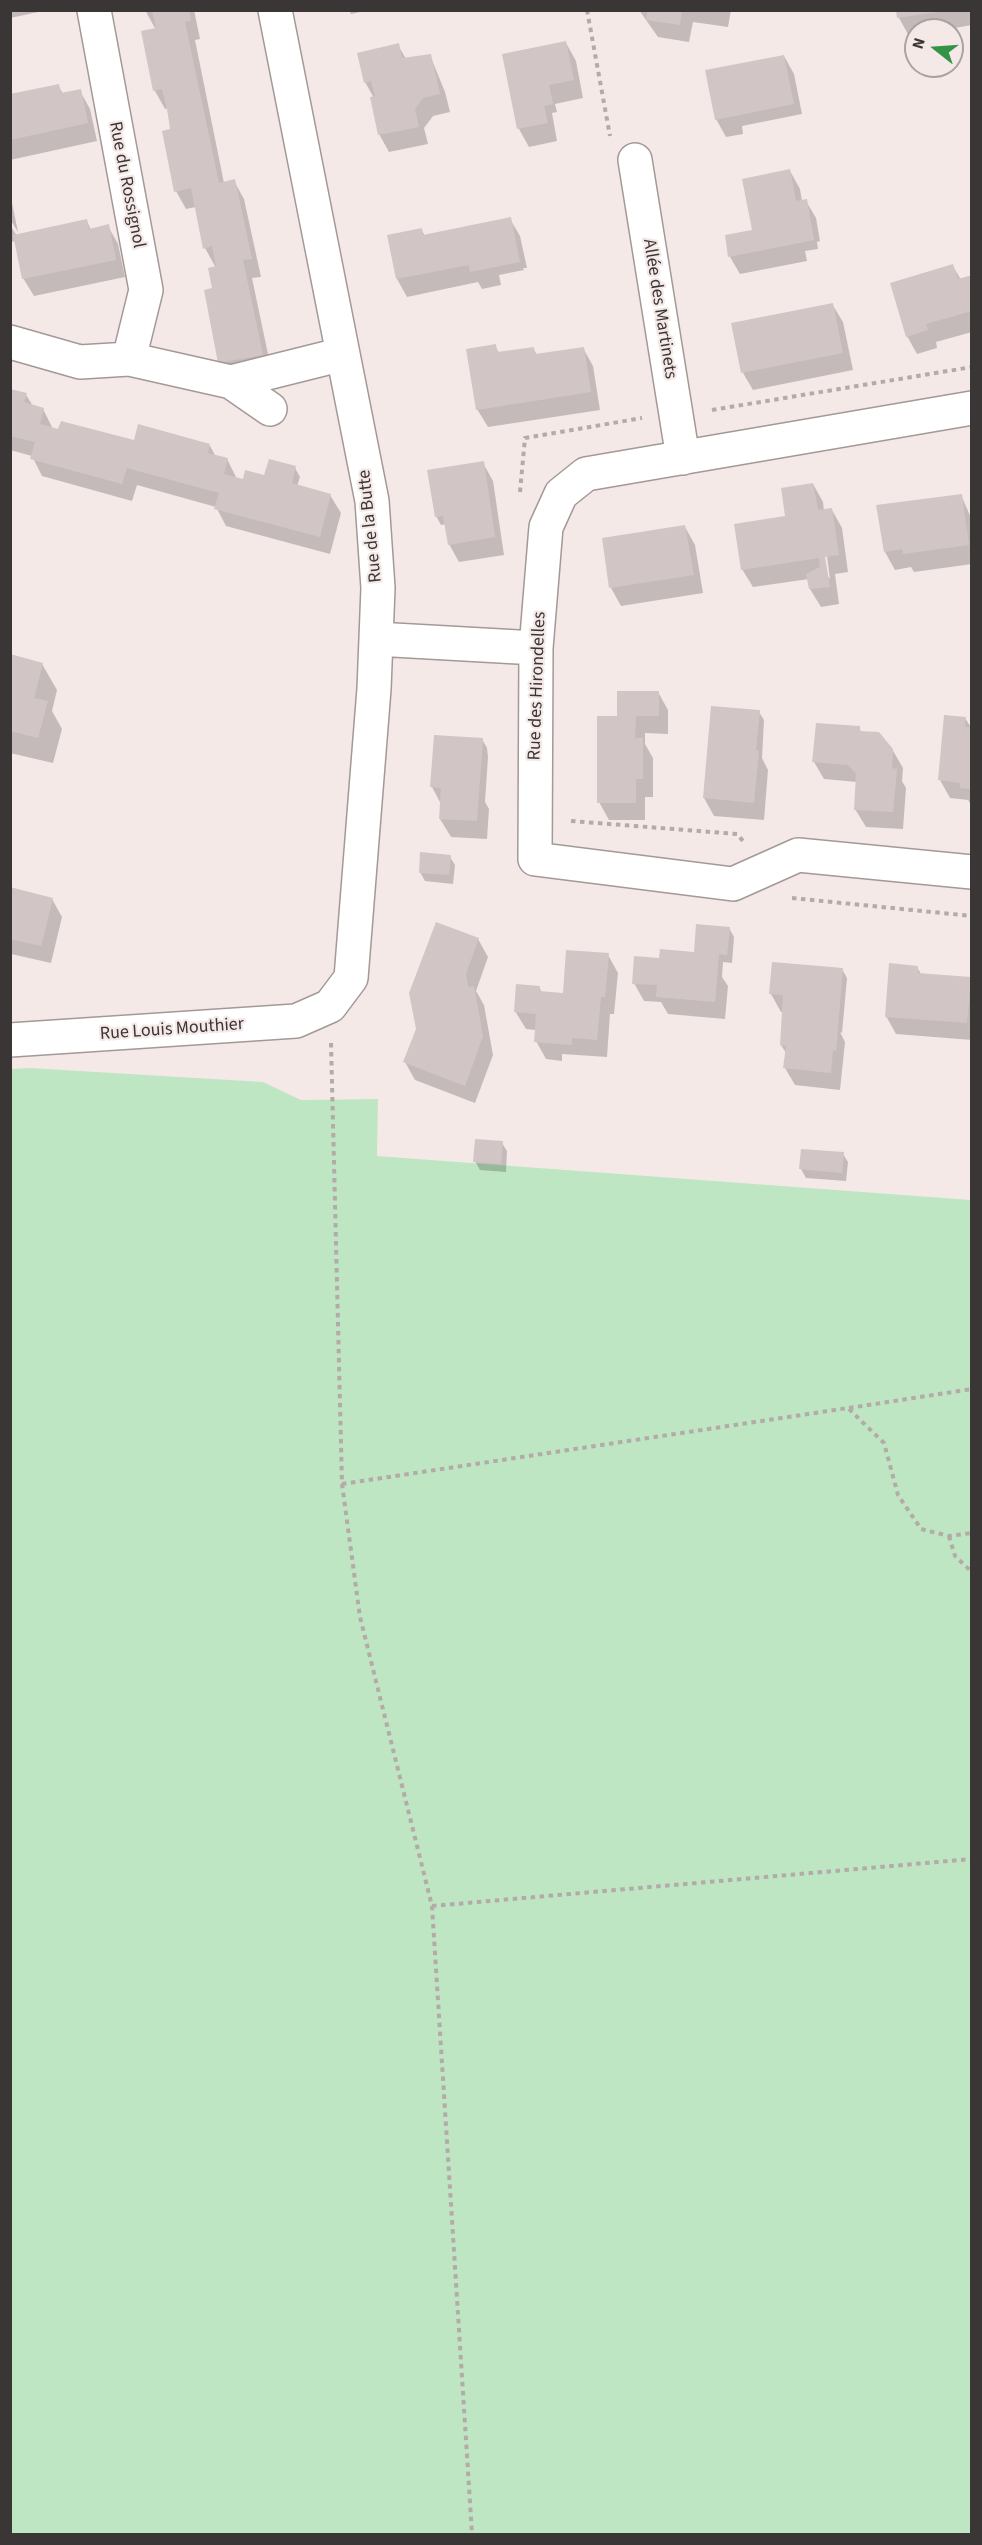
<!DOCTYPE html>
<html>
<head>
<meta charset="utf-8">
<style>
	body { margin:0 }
	#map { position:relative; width:982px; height:2545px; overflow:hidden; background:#f5e9e8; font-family:"Source Sans 3",sans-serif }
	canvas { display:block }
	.frame { position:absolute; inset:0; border:12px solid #3a3635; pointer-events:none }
	.north { position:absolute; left:904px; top:18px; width:60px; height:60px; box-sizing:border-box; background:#f5e9e8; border:2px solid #aaa1a0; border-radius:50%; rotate:287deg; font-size:16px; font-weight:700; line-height:24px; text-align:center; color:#3a3635 }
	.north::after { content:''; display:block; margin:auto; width:21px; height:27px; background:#339346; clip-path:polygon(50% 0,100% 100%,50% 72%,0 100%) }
</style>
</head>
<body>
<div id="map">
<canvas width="982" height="2545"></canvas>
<div class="frame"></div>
<div class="north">N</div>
</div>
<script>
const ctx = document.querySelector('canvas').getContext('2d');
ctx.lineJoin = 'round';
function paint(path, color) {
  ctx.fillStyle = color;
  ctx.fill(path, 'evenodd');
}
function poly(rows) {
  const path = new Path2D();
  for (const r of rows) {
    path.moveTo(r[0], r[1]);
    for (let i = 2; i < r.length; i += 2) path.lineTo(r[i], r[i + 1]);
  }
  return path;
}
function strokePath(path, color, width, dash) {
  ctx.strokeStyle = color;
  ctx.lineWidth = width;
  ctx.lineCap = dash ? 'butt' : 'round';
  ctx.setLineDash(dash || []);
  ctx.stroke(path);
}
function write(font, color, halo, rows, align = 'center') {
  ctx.font = font + ' "Source Sans 3",sans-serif';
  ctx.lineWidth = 4.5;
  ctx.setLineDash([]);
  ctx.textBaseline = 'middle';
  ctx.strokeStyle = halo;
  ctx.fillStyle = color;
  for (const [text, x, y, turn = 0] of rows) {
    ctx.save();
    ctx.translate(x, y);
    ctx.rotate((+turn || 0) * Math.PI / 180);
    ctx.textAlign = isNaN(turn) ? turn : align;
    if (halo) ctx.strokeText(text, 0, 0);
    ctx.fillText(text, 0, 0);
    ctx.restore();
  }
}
paint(poly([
	[30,1068,263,1082,301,1100,378,1099,377,1156,971,1200,971,2534,11,2534,10,1069]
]), '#bfe6c2');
paint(poly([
	[10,10,48,10,10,18],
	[145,10,194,10,200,39,195,40,224,183,234,181,244,199,261,277,252,278,272,373,230,381,220,363,214,289,216,268,205,248,196,207,186,209,176,191,172,130,168,108,165,109,155,91,143,32,156,30],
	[349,10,369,10,351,14],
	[639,10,731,10,728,27,693,22,689,42,658,37],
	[898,10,972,10,972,25,943,30,916,30,916,35,909,36,899,18],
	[566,43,576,61,583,98,555,104,557,112,552,113,557,141,529,147,519,129,503,56],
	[398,45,406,59,430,55,445,92,450,112,433,116,424,128,428,144,389,152,379,134,374,98,365,82],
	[784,56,794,74,802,114,742,126,743,134,726,137,716,119],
	[58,85,63,94,80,91,90,109,97,141,10,160,10,95],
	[790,171,800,189,802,201,806,201,816,218,820,241,817,242,818,249,805,251,807,261,740,274,730,257,753,231],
	[10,197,11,198,18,232,10,219],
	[510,219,520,236,527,268,523,268,524,270,499,275,501,285,482,289,478,282,407,297,397,279,421,229,425,236],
	[87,221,91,230,108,226,118,244,125,277,34,296,23,278,16,241,10,242,10,225,17,236],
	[953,266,961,280,972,277,972,332,936,342,937,348,917,354,907,336],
	[832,304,843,322,853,370,753,390,743,373],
	[495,346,499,353,533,348,537,355,583,348,593,366,600,410,488,427,477,409],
	[10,390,26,395,33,406,43,409,53,429,135,442,210,446,216,457,227,459,237,479,244,481,268,478,295,468,300,477,297,486,330,495,341,513,330,554,226,526,216,507,137,485,132,501,42,476,32,456,10,450],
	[483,463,493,481,504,555,459,562,449,544,446,524,441,525,436,516],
	[813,484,823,502,824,511,832,510,842,528,848,572,835,574,839,604,821,607,810,589,809,579,753,587,742,569],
	[826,549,830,579,827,575,823,550],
	[961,495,972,520,972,564,914,572,911,567,895,570,885,552],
	[685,527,695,545,703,593,621,606,611,588],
	[10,656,42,664,57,690,52,711,62,729,53,763,10,753],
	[658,692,668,710,668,734,645,733,645,744,653,758,653,797,645,797,645,820,609,820,599,802,618,718],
	[759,712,764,720,762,758,768,770,764,820,714,816,704,798],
	[965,718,972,729,972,806,968,800,950,798,940,780],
	[859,728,862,733,892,749,903,768,902,781,906,788,903,829,866,827,855,809,857,782,824,779,814,762],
	[482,739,487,748,488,757,485,802,489,809,487,839,451,837,440,819,441,804,432,787],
	[450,857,455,865,453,884,425,881,420,872],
	[10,889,52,899,62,917,51,963,11,954],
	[729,928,734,937,732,963,723,962,722,977,728,986,725,1019,668,1014,661,1002,644,1001,634,983,660,959,696,953],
	[478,939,488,957,476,991,484,1005,493,1055,475,1103,415,1080,405,1062],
	[608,955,618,973,614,1014,610,1014,607,1057,562,1054,562,1061,546,1059,536,1041,536,1030,526,1029,515,1011,539,987,542,993,564,995],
	[917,967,921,974,970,978,972,1040,896,1034,886,1016],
	[842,969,847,978,842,1033,840,1032,845,1042,840,1090,795,1085,785,1068,786,1053,781,1045,784,1012,781,1012,771,994],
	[502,1143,507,1151,506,1172,480,1170,475,1161],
	[843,1154,848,1162,846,1181,806,1178,801,1169]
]), '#0003');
paint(poly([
	[152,10,189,10,191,21,185,22,219,183,235,179,252,259,243,260,263,355,218,363,204,290,212,288,208,268,216,266,212,246,203,249,191,188,174,192,162,131,170,129,167,109,162,89,153,91,141,31,156,28],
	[648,10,682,10,680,25,646,20],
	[896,10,937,10,937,12,897,18],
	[566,41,574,80,549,85,553,104,544,106,548,123,517,129,502,54],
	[399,43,402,58,431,54,440,94,423,98,415,109,419,127,378,135,370,97,375,96,371,81,364,83,357,53],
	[784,55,794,104,715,120,705,70],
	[59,84,61,93,81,89,88,123,10,140,10,94],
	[790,169,796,201,807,199,814,240,728,257,725,235,752,230,742,179],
	[511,217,520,262,470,272,469,265,396,279,387,235,422,228,423,235],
	[87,219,89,229,109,224,116,260,22,279,13,235],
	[953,264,958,279,972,275,972,311,926,324,928,330,906,337,890,283],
	[833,303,843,353,741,373,731,323],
	[496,344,497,352,534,347,535,354,584,347,591,392,476,410,466,349],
	[10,389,27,393,24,402,44,408,40,424,58,429,61,421,134,440,138,424,210,444,208,453,228,458,224,474,243,479,245,470,264,475,269,459,296,466,292,483,331,494,320,537,214,509,219,493,127,468,122,484,30,459,35,442,10,436],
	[484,461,495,537,448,545,443,516,435,517,427,470],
	[813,483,818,510,832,508,839,555,825,557,830,587,809,589,806,574,820,567,819,558,741,570,734,524,785,516,781,488],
	[962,494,969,545,903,554,902,549,884,552,876,505],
	[685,525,694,575,609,588,602,538],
	[10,654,43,663,34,698,48,701,38,738,10,731],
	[617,691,659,691,659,716,636,716,635,738,643,738,643,779,636,779,636,803,597,803,597,716,617,716],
	[711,706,760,710,756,750,759,751,754,803,703,798],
	[944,715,966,717,965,727,972,727,972,789,960,788,960,783,938,780],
	[816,723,860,726,860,731,879,732,893,749,892,768,897,769,893,812,854,810,856,774,848,765,812,762],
	[434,735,483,738,477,821,439,819,441,788,430,787],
	[420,852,451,855,449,875,419,873],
	[10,887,53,898,41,946,10,939],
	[436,922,479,938,466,974,468,987,474,986,483,1036,465,1086,403,1062,416,1029,409,993],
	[696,924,730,927,727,955,719,954,715,1002,656,997,657,985,632,984,634,956,659,958,660,949,694,952],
	[566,950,609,953,605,997,601,997,597,1040,572,1038,572,1045,534,1042,536,1014,514,1012,516,984,540,986,539,991,563,993],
	[772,962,843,968,836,1051,833,1050,831,1073,783,1068,786,1046,780,1045,783,995,769,994],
	[889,963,918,966,918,973,971,977,967,1023,885,1017],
	[475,1139,503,1141,501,1164,473,1162],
	[801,1149,844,1152,842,1173,799,1169]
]), '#d1c6c5');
const minor = poly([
	[94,10,146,290,129,359],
	[635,160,683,458],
	[10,342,80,362,129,359,231,382,343,354],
	[231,382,270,409],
	[972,408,586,474,561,494,546,527,536,648,535,859,733,884,798,855,972,872],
	[376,639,536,648],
	[10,1040,296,1021,330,1006,351,978,374,689,378,588,372,501,275,10]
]);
strokePath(minor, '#a39997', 36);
strokePath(poly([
	[587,10,610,136],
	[712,410,972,367],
	[520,492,525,438,642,418],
	[571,821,737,834,743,841],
	[792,898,972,916],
	[331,1043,342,1484,360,1617,432,1906,472,2534],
	[849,1408,972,1389],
	[342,1484,848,1408,884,1443,898,1495,921,1529,949,1536,972,1533],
	[949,1536,955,1556,972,1572],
	[432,1906,972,1859]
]), '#b3aaa9', 4, [4.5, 4.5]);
strokePath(minor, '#fff', 33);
write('18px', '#3a3635', '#f5e9e8', [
	["Rue du Rossignol",126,185,79],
	["Allée des Martinets",659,309,81],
	["Rue de la Butte",371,526,-96],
	["Rue des Hirondelles",538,686,-88],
	["Rue Louis Mouthier",172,1030,-4]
]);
</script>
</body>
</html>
